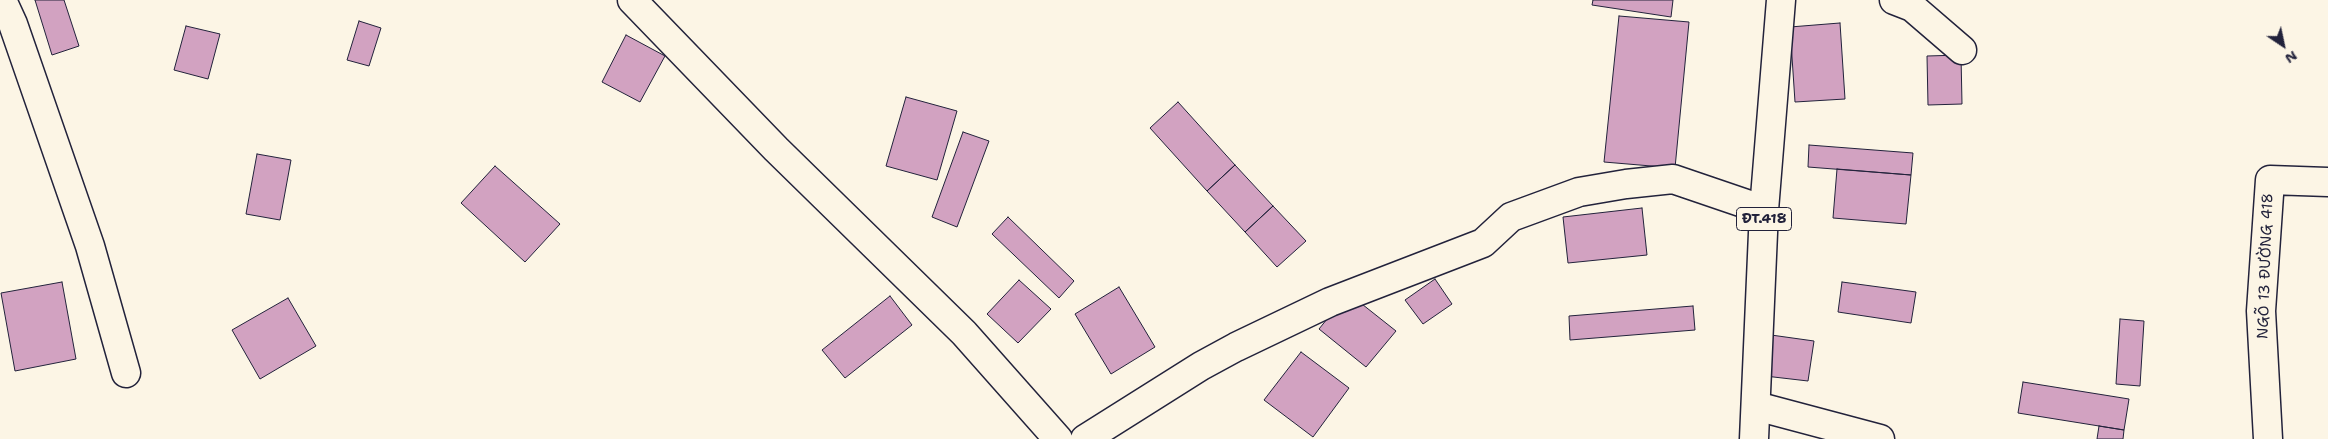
<!DOCTYPE html>
<html>
<head>
<meta charset="utf-8">
<style>
	body { margin:0 }
	#map { position:relative; width:2328px; height:439px; overflow:hidden; background:#fcf5e5; font-family:"Shantell Sans",sans-serif }
	canvas { display:block }
	.north { position:absolute; left:2258px; top:20px; width:50px; height:50px; -webkit-text-stroke:4px #fcf5e5; paint-order:stroke; rotate:146deg; font-size:14px; font-weight:700; line-height:20px; text-align:center; color:#22223b }
	.north::after { content:''; display:block; margin:auto; width:18px; height:22px; background:#22223b; clip-path:polygon(50% 0,100% 100%,50% 72%,0 100%) }
</style>
</head>
<body>
<div id="map">
<canvas width="2328" height="439"></canvas>
<div class="north">N</div>
</div>
<script>
const ctx = document.querySelector('canvas').getContext('2d');
ctx.lineJoin = 'round';
function paint(path, color) {
  ctx.fillStyle = color;
  ctx.fill(path, 'evenodd');
}
function poly(rows) {
  const path = new Path2D();
  for (const r of rows) {
    path.moveTo(r[0], r[1]);
    for (let i = 2; i < r.length; i += 2) path.lineTo(r[i], r[i + 1]);
  }
  return path;
}
function strokePath(path, color, width, dash) {
  ctx.strokeStyle = color;
  ctx.lineWidth = width;
  ctx.lineCap = dash ? 'butt' : 'round';
  ctx.setLineDash(dash || []);
  ctx.stroke(path);
}
function write(font, color, halo, rows, align = 'center') {
  ctx.font = font + ' "Shantell Sans",sans-serif';
  ctx.lineWidth = 5;
  ctx.setLineDash([]);
  ctx.textBaseline = 'middle';
  ctx.strokeStyle = halo;
  ctx.fillStyle = color;
  for (const [text, x, y, turn = 0] of rows) {
    ctx.save();
    ctx.translate(x, y);
    ctx.rotate((+turn || 0) * Math.PI / 180);
    ctx.textAlign = isNaN(turn) ? turn : align;
    if (halo) ctx.strokeText(text, 0, 0);
    ctx.fillText(text, 0, 0);
    ctx.restore();
  }
}
const building = poly([
	[35,0,64,0,79,46,52,55,35,0],
	[1593,0,1673,0,1671,17,1592,5,1593,0],
	[1619,16,1689,22,1675,168,1604,162,1619,16],
	[359,21,381,28,369,66,347,60,359,21],
	[1840,23,1845,99,1795,102,1790,27,1840,23],
	[186,26,220,34,208,79,174,70,186,26],
	[626,35,665,56,640,102,602,82,626,35],
	[1961,55,1962,104,1928,105,1927,56,1961,55],
	[906,97,957,111,937,180,886,166,906,97],
	[1178,102,1235,165,1207,191,1150,128,1178,102],
	[963,132,989,141,957,227,932,217,963,132],
	[1809,145,1913,153,1911,175,1808,167,1809,145],
	[257,154,291,160,280,220,246,214,257,154],
	[1235,165,1273,206,1245,232,1207,191,1235,165],
	[495,166,560,224,525,262,461,203,495,166],
	[1837,169,1911,175,1906,224,1833,218,1837,169],
	[1273,206,1306,241,1277,267,1245,232,1273,206],
	[1642,208,1647,255,1568,263,1563,217,1642,208],
	[1008,217,1074,281,1059,298,992,234,1008,217],
	[1435,279,1452,304,1423,324,1405,300,1435,279],
	[1019,280,1051,309,1018,343,987,314,1019,280],
	[62,282,76,359,15,371,1,293,62,282],
	[1842,282,1916,292,1911,323,1838,312,1842,282],
	[1119,287,1155,347,1111,374,1075,314,1119,287],
	[1348,293,1396,331,1366,367,1319,329,1348,293],
	[890,296,912,325,845,378,822,350,890,296],
	[288,298,316,346,260,379,232,330,288,298],
	[1693,306,1695,330,1570,340,1569,316,1693,306],
	[2120,319,2144,321,2140,386,2116,384,2120,319],
	[1771,335,1814,341,1808,381,1765,376,1771,335],
	[1301,352,1349,388,1313,437,1264,400,1301,352],
	[2023,382,2129,399,2124,430,2018,413,2023,382],
	[2099,426,2124,430,2123,439,2097,439,2099,426]
]);
paint(building, '#d2a2c1');
strokePath(building, '#22223b', 1);
const minor = poly([
	[2,0,13,24,90,246,126,373],
	[632,0,776,149,964,333,1058,439],
	[1894,0,1912,7,1962,50],
	[1756,406,1880,439],
	[1085,439,1201,366,1236,347,1330,302,1483,243,1511,217,1579,192,1626,184,1673,179,1764,210],
	[2268,439,2261,311,2270,180,2328,182]
]);
const primary = poly([
	[1754,439,1764,210,1781,0]
]);
strokePath(minor, '#22223b', 31);
strokePath(primary, '#22223b', 31);
strokePath(minor, '#fcf5e5', 28);
strokePath(primary, '#fcf5e5', 28);
for (const [x, y, w] of [
	[1764,219,55]
]) {
  const box = new Path2D();
  box.roundRect(x - w / 2, y - 11.5, w, 23, 4);
  ctx.fillStyle = '#fcf5e5';
  ctx.fill(box);
  strokePath(box, '#22223b', 1);
}
write('bold 14px', '#22223b', null, [
	["ĐT.418",1764,219]
]);
write('15px', '#22223b', '#fcf5e5', [
	["NGÕ 13 ĐƯỜNG 418",2266,266,-88]
]);
</script>
</body>
</html>
